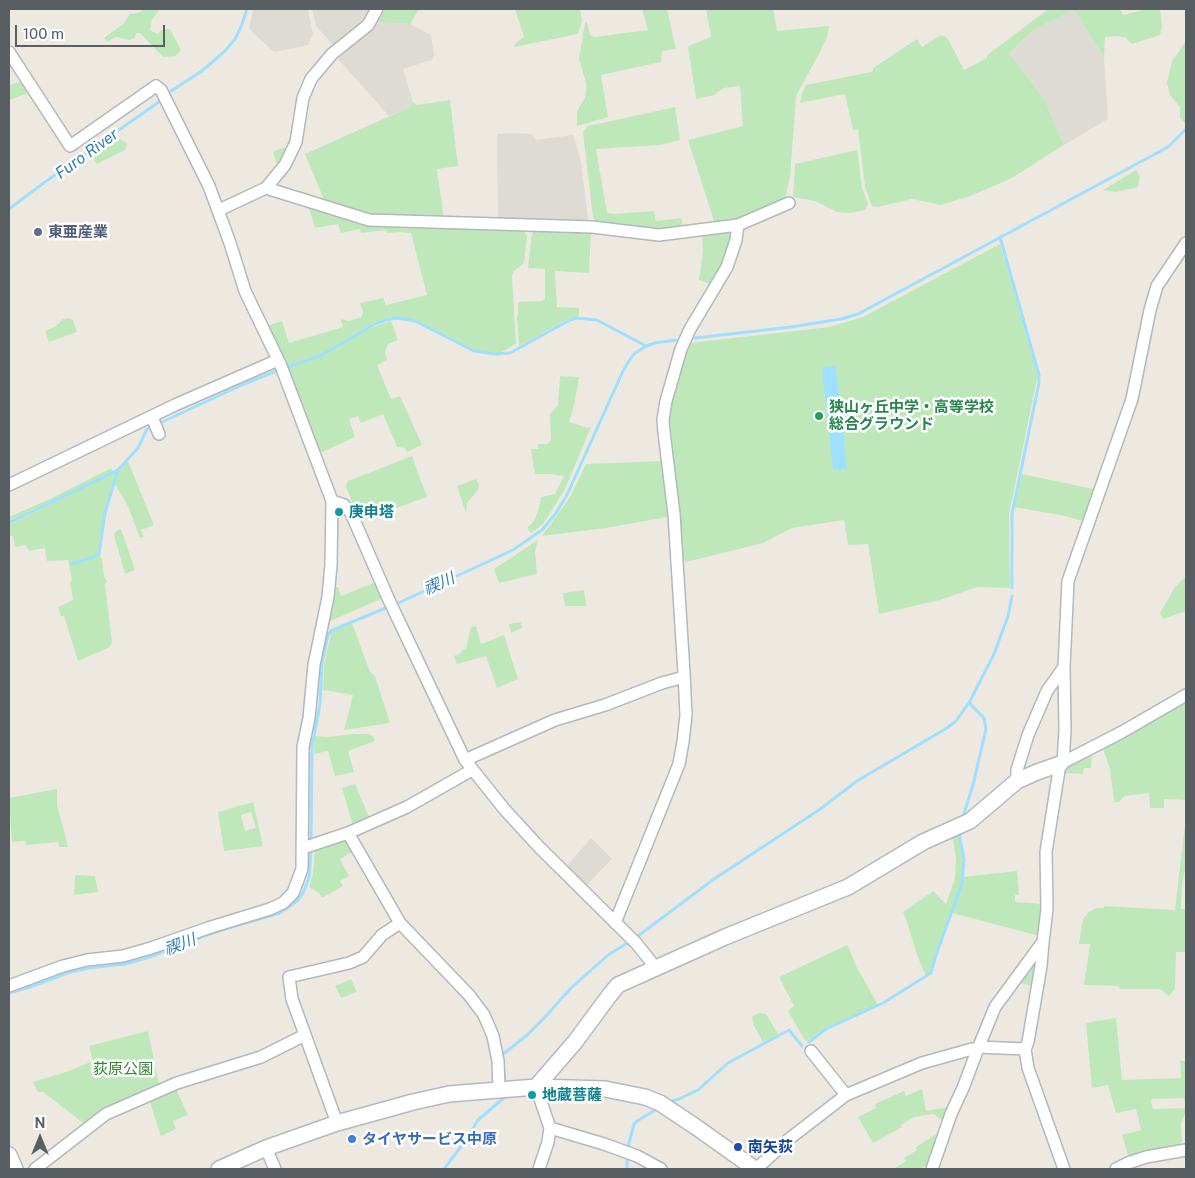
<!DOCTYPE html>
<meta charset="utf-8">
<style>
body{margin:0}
#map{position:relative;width:1195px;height:1178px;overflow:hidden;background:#eee9e0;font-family:"Public Sans",sans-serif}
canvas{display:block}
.frame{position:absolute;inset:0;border:10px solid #595e63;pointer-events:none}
.north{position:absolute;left:15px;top:1113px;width:50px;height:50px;-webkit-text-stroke:4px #fff;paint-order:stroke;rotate:0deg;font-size:14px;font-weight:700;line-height:20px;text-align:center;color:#595e63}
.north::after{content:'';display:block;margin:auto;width:18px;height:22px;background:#595e63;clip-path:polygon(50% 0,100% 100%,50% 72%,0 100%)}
.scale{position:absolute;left:15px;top:25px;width:150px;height:22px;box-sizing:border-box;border:2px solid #595e63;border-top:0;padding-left:6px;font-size:15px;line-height:18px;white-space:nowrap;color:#595e63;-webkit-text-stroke:4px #fff;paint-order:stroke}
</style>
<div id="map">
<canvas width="1195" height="1178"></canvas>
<div class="frame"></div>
<div class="north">N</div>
<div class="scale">100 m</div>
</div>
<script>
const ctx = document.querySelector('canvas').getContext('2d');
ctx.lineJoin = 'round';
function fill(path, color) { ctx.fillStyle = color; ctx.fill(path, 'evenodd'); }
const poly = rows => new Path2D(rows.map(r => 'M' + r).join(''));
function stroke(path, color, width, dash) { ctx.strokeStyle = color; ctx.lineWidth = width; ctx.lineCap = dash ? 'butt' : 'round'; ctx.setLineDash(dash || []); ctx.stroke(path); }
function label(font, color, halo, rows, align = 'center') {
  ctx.font = font + ' "Public Sans","Noto Sans JP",sans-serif'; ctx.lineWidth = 5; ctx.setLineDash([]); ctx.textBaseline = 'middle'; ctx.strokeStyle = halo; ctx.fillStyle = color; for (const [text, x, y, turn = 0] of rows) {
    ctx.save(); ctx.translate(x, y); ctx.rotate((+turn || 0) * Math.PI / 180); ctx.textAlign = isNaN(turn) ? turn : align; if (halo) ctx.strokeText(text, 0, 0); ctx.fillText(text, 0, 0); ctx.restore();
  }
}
const industrial = poly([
 [253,9,308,9,313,34,308,45,274,52,249,29],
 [312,9,372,9,360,25,349,34,333,45,316,26],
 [1074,10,1104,57,1108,119,1064,145,1045,100,1009,53,1035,29],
 [378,22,410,24,431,35,434,54,432,60,403,69,413,102,408,108,389,116,338,59],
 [512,133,532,134,535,140,573,135,581,161,588,219,585,222,498,220,497,134],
 [591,838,612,859,587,885,567,866]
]);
const green = poly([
 [145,9,160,9,152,20,150,30,157,34,163,29,170,29,181,50,176,56,163,57,140,33,136,33,135,38,129,40,116,37,107,42,104,38,124,23,130,14,138,13],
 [385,9,419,9,410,24,378,22],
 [515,9,580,9,582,21,578,34,514,47,516,43,524,37],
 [642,9,667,9,676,49,662,51,661,62,601,75,608,117,577,126,577,111,585,98,586,91,586,83,579,59,585,22,587,22,590,35,595,37,648,30],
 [706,9,773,9,777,31,829,26,827,37,819,54,796,96,790,177,785,199,744,220,715,224,688,140,743,126,740,86,724,88,714,95,696,99,688,46,711,37],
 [1048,9,1120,9,1123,15,1147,9,1160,9,1162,27,1160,35,1132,44,1126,38,1118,36,1105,37,1104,57,1074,10,1035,29,1009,53,1045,100,1064,145,1010,179,970,196,941,205,912,199,878,207,872,206,865,187,858,129,853,130,845,94,800,103,802,93,806,85,871,72,873,71,873,68,917,39,922,47,941,35,946,37,949,41,964,70,987,58,987,55,990,53],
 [1186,41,1186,124,1180,118,1180,107,1170,95,1167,83,1172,61],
 [19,82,23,83,29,93,9,100,9,85],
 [450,100,458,166,437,169,444,220,379,217,325,202,305,154,408,108,413,102,417,105],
 [675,107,680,140,660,145,596,149,607,213,614,214,654,211,656,221,681,218,683,228,659,231,598,223,593,218,583,132,588,126],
 [120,139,127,143,125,150,97,164,92,157],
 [288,146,285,156,279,165,277,164,273,152],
 [857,150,862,187,868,204,865,210,850,213,837,212,815,201,793,197,795,164],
 [1136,170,1140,177,1138,187,1116,192,1103,190],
 [308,205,343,214,523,229,527,235,524,263,514,271,512,276,516,344,500,353,482,352,471,349,415,320,397,317,386,319,374,323,319,355,287,366,267,326,282,321,289,343,343,327,341,319,349,321,359,318,362,316,363,312,360,303,383,298,386,305,427,295,411,233,399,232,387,233,386,230,361,233,360,229,341,233,338,224,315,228],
 [535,230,591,232,589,273,555,271,557,307,579,308,579,314,578,317,568,319,519,346,517,317,518,314,518,302,541,301,545,299,545,269,528,268,532,233],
 [731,231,734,236,728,256,713,285,699,280,703,251,702,233],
 [1000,244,1037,367,1038,375,1009,514,1010,588,977,587,940,600,879,614,868,544,848,545,844,520,792,528,763,543,686,562,681,558,670,418,670,406,690,343,829,327,863,317],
 [69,318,73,320,77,332,49,342,45,331,56,326,63,319],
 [391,321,398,340,388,344,385,352,387,360,377,365,391,399,400,396,422,445,407,452,405,448,397,447,383,414,361,423,358,416,349,419,355,437,318,454,288,368,321,357,363,332,376,326],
 [560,376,579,377,574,406,569,422,588,428,591,427,565,489,554,507,543,524,531,533,527,528,534,521,539,508,541,497,555,494,564,476,550,474,535,474,531,449,538,449,538,444,548,444,551,439,550,414,558,405],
 [412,456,427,497,359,521,346,486,348,481],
 [128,461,154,525,141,530,144,537,140,538,128,506,114,483,105,513,100,547,97,553,102,559,104,576,107,582,105,584,112,642,110,647,78,661,64,616,61,616,58,607,71,601,73,599,70,582,72,581,68,560,47,561,45,548,29,551,26,545,15,547,13,536,9,536,9,525,119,470],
 [664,461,670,514,667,517,606,528,542,536,570,497,586,464],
 [111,468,113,472,9,522,9,517,50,499],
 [1022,474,1098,490,1087,522,1065,516,1014,507],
 [476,479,479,485,478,490,467,503,466,513,457,486],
 [121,529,135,570,125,574,114,535,116,531],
 [538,540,535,552,537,574,499,583,494,569],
 [1186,576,1186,611,1163,619,1160,613,1175,587],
 [376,582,383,598,328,622,335,587,338,587,341,596],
 [584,590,586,606,565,606,563,593],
 [521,622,522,628,511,633,509,624],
 [352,623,370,672,375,676,390,723,344,730,353,695,323,690,324,665,331,633,336,629],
 [476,626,481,644,504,635,518,679,497,688,486,656,457,664,454,656,461,653,461,651,466,648,471,627],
 [1186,700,1186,800,1164,799,1164,808,1150,808,1149,793,1124,796,1119,802,1114,802,1110,769,1102,746],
 [353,734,368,734,373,736,375,741,348,751,354,772,335,776,328,751,314,754,315,736,328,737],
 [1092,752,1091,768,1084,768,1083,774,1063,773,1064,768],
 [355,784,370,819,353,826,342,788],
 [57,789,57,805,68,847,59,847,58,842,27,845,24,841,12,842,9,798],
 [253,802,263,846,224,851,218,812],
 [251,812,256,828,245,831,241,815],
 [1186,816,1186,865,1182,884,1181,909,1186,909,1186,952,1176,952,1175,989,1169,996,1160,989,1120,989,1119,986,1084,985,1090,944,1079,944,1083,919,1089,912,1096,908,1104,908,1104,906,1175,910],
 [960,833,963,858,962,883,936,953,931,973,926,976,917,955,907,922,903,912,933,891,946,904,955,878,956,858,952,835],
 [344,839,348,840,354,851,340,859,349,876,340,881,343,886,322,898,320,894,309,887,313,874,315,847],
 [1017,871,1019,895,1015,895,1015,902,1044,904,1040,936,952,913,963,884,963,877],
 [77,875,95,876,98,892,74,895,75,876],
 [847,945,849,948,856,966,878,1005,825,1028,807,1041,804,1039,788,1011,794,1006,779,977],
 [1037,958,1035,987,1018,982],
 [351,979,357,992,341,998,335,986],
 [759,1013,766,1014,778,1034,763,1042,753,1024,752,1017],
 [1116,1018,1122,1080,1181,1078,1180,1060,1186,1062,1186,1111,1181,1123,1182,1142,1177,1147,1132,1157,1128,1155,1122,1135,1141,1130,1136,1109,1116,1113,1108,1085,1092,1088,1086,1023],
 [1184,1098,1185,1106,1184,1108,1153,1109,1151,1101,1152,1099],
 [148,1031,159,1085,86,1125,43,1092,38,1092,33,1082,69,1071,93,1061,89,1046],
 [176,1089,188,1115,173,1121,176,1129,161,1136,149,1100],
 [922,1089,926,1111,950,1107,945,1123,934,1114,914,1117,901,1125,902,1127,873,1143,858,1117,876,1108,875,1104,904,1091,906,1096],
 [943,1130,930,1164,919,1169,893,1169,906,1161,904,1158,917,1150,916,1147]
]);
const water = poly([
 [836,366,847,469,833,470,822,368]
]);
const stream = poly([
 [171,91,202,71,225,51,235,39,241,27,247,9],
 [9,209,45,182,163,99],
 [1000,237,1039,375,1039,383,1012,514,1012,588],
 [695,338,791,327,841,319,858,314,1168,147,1186,129],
 [285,368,320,356,375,324,386,320,397,318,415,321,474,351,495,354,510,353,568,321,576,318,597,320,646,346],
 [9,523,118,470,138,448,147,429,244,384,279,370],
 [71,564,92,558,99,554,105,513,118,470],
 [394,605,513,550,542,530,556,513,567,495,623,371,629,361,634,354,646,346,655,343,676,340],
 [963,817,973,785,986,729,984,718,971,705,970,702],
 [311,841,312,747,320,704,322,663,328,635,331,631,335,629,388,607],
 [638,936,714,879,819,810,857,781,947,728,956,721,970,701,994,654,1008,616,1012,596],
 [9,993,33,986,70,972,89,968,125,964,147,958,218,931,280,913,297,901,303,893,309,878,311,851],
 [809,1042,826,1029,883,1003,931,973,936,955,962,884,964,859,959,833],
 [503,1057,502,1055,526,1036,546,1016,570,989,608,955,629,942],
 [503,1063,505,1084],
 [672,1101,679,1099,698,1090,728,1063,789,1030,802,1046],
 [628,1147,634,1124,637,1121,657,1109],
 [444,1169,466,1140,478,1120,505,1097,505,1093],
 [627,1169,627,1157]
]);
const street = poly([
 [9,52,70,146,156,86,161,90,209,186,230,243,245,291,281,366,332,501,344,505,351,513,388,598,465,760,505,810,540,848,636,943,656,968],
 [266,188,369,220,592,227,659,235,738,225,789,203],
 [219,210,266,188,285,165,296,142,303,98,311,79,332,54,368,25,377,9],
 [152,417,159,434],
 [9,485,175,405,278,360],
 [465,760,555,720,605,705,662,683,684,677],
 [1063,763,1065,730,1064,667,1068,581,1132,399,1150,310,1157,286,1186,243],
 [1017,781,1017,770,1028,735,1047,691,1064,667],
 [348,833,400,923,469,995,484,1015,493,1036,498,1061,499,1089],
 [303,848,348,833,407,807,472,770],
 [615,923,679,764,683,742,686,715,684,673,674,514,664,432,663,420,666,401,681,349,690,329,727,267,736,240,738,225],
 [9,986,63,966,87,960,123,956,151,948,208,928,270,909,283,903,293,893,302,869,303,747,309,718,314,665,328,597,331,565,332,501],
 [978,1047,1025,1049,1028,1042,1041,966,1043,942,1047,909,1046,852,1060,764,1122,732,1186,695],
 [1025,1049,1028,1068,1064,1169],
 [811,1051,846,1095],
 [536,1087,550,1128,548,1142,539,1169],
 [337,1123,292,999,289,977,349,963,363,957,382,935,400,923],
 [550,1128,604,1144,637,1156,661,1169],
 [266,1148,275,1169],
 [35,1169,106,1114,177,1083,261,1057,305,1035],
 [756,1169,789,1139,846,1095,922,1063,972,1049,977,1051],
 [932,1169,951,1114,963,1088,977,1051,995,1007,1042,943],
 [1116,1169,1128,1163,1146,1157,1186,1150]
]);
const secondary = poly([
 [536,1087,575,1042,609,996,618,985,725,937,848,887,923,842,970,821,1017,781,1037,772,1060,764],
 [9,1155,15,1169],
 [219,1169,266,1148,337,1123,413,1102,449,1094,536,1087,605,1089,645,1097,660,1103,696,1127,755,1169]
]);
const markers = [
 [38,232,5,"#5c6f8a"],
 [819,416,5,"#2e9e5b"],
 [339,512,5,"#0f9aa8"],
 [532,1095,5,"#0f9aa8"],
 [352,1139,5,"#3f7fe0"],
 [738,1147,5,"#1a4fb4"]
];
const serviceNames = [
 ["東亜産業",48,232]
];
const leisureNames = [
 ["狭山ヶ丘中学・高等学校",829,407],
 ["総合グラウンド",829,424]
];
const cultureNames = [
 ["庚申塔",349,512],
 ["地蔵菩薩",542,1095]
];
const parkNames = [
 ["荻原公園",123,1069]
];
const shopNames = [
 ["タイヤサービス中原",362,1139]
];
const transitNames = [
 ["南矢荻",748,1147]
];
const waterNames = [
 ["Furo River",87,154,-36],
 ["禊川",439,584,-24],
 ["禊川",180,945,-21]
];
fill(industrial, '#dedbd5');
fill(green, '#bfe8ba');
fill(water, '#9fdfff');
stroke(stream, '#9fdfff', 3);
stroke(street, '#b3b8bc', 14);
stroke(secondary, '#b4b9bf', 18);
stroke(street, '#fff', 11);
stroke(secondary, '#fff', 15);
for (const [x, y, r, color] of markers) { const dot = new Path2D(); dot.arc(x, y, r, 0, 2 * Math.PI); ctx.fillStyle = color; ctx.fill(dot); stroke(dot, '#fff', 2); }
label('bold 15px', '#4e5e75', '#fff', serviceNames, 'left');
label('bold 15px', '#27864d', '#fff', leisureNames, 'left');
label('bold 15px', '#0d838f', '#fff', cultureNames, 'left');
label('15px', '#32862d', '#fff', parkNames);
label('bold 15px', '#366cbe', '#fff', shopNames, 'left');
label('bold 15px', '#164399', '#fff', transitNames, 'left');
label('italic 16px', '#317cb0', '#fff', waterNames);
</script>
